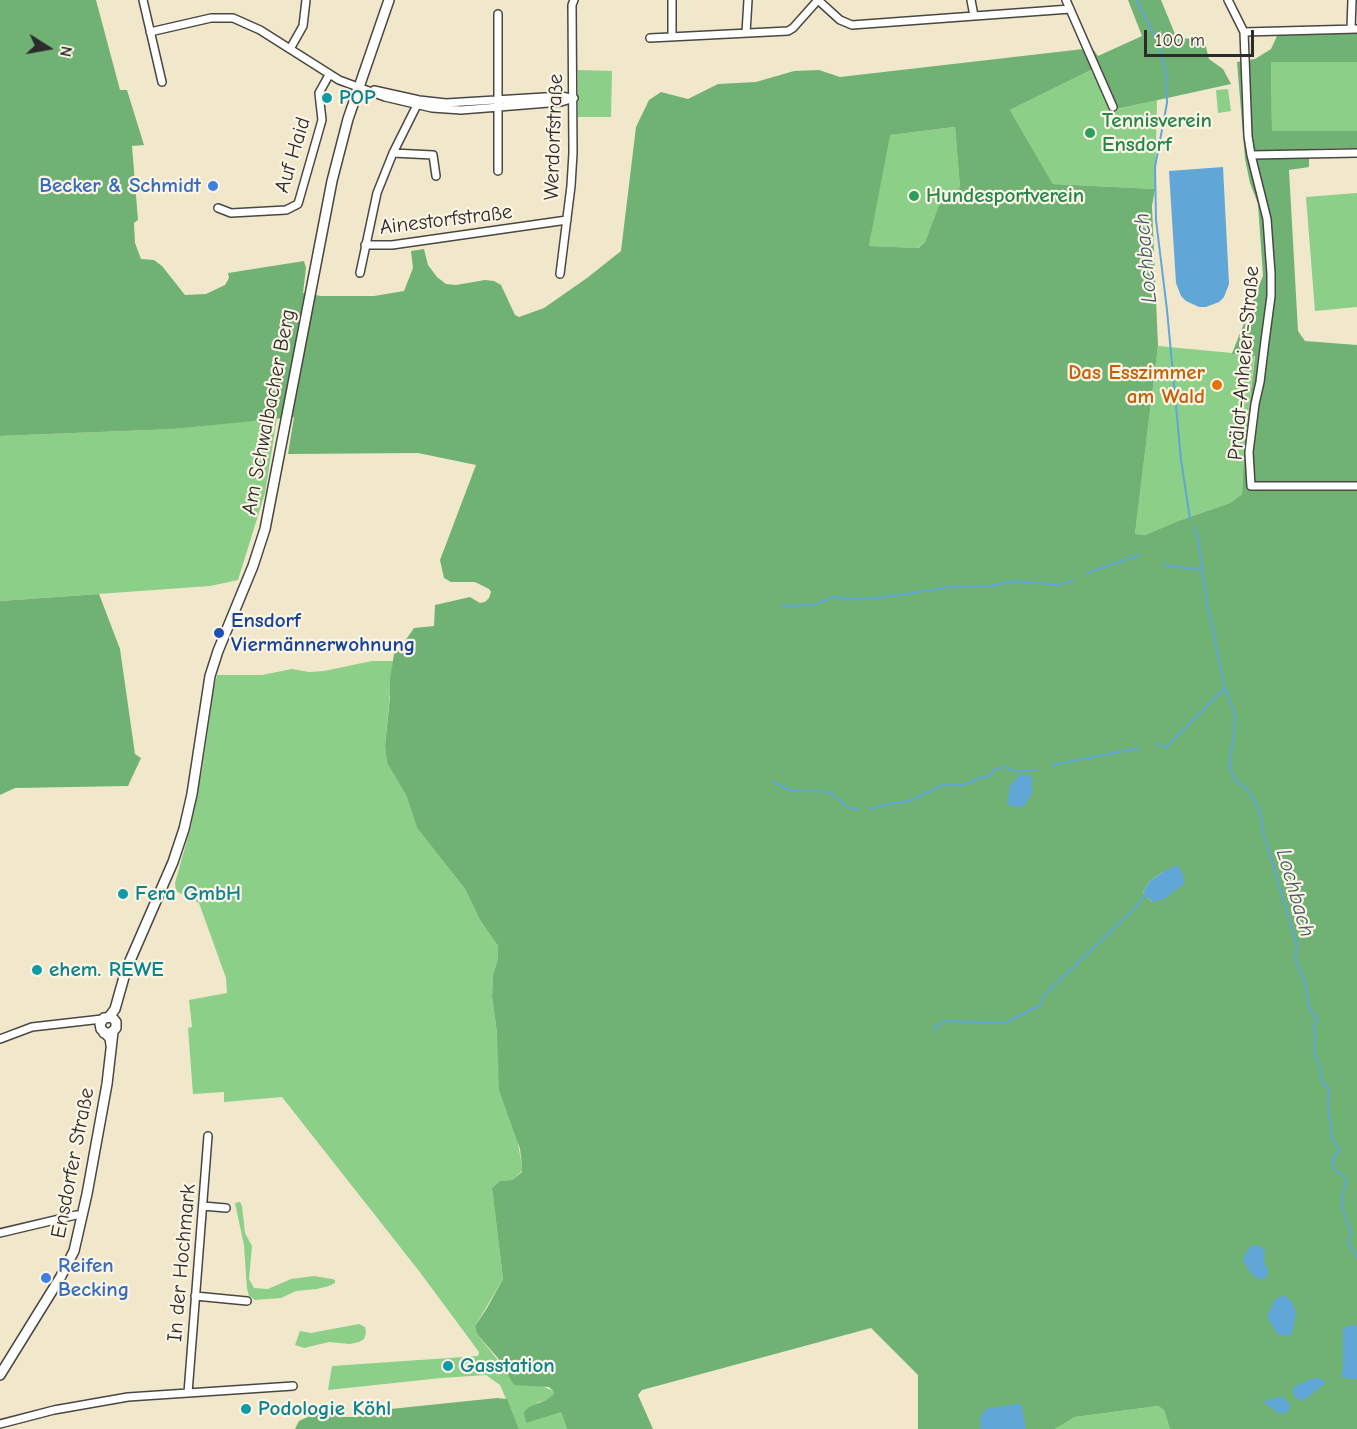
<!DOCTYPE html>
<meta charset="utf-8">
<style>
body{margin:0}
#map{position:relative;width:1357px;height:1429px;overflow:hidden;background:#f1e8cc;font-family:"Comic Neue",sans-serif}
canvas{display:block}
.north{position:absolute;left:18px;top:18px;width:60px;height:60px;-webkit-text-stroke:4px #fcf5e5;paint-order:stroke;rotate:101deg;font-size:16px;font-weight:700;line-height:24px;text-align:center;color:#2b2b2b}
.north::after{content:'';display:block;margin:auto;width:21px;height:27px;background:#2b2b2b;clip-path:polygon(50% 0,100% 100%,50% 72%,0 100%)}
.scale{position:absolute;left:1144px;top:30px;width:110px;height:27px;box-sizing:border-box;border:3px solid #2b2b2b;border-top:0;padding-left:8px;font-size:18px;line-height:21px;white-space:nowrap;color:#2b2b2b;-webkit-text-stroke:4px #fcf5e5;paint-order:stroke}
</style>
<div id="map">
<canvas width="1357" height="1429"></canvas>
<div class="north">N</div>
<div class="scale">100 m</div>
</div>
<script>
const ctx = document.querySelector('canvas').getContext('2d');
ctx.lineJoin = 'round';
function fill(path, color) { ctx.fillStyle = color; ctx.fill(path, 'evenodd'); }
const poly = rows => new Path2D(rows.map(r => 'M' + r).join(''));
function stroke(path, color, width, dash) { ctx.strokeStyle = color; ctx.lineWidth = width; ctx.lineCap = dash ? 'butt' : 'round'; ctx.setLineDash(dash || []); ctx.stroke(path); }
function label(font, color, halo, rows, align = 'center') {
  ctx.font = font + ' "Comic Neue",sans-serif'; ctx.lineWidth = 4.5; ctx.setLineDash([]); ctx.textBaseline = 'middle'; ctx.strokeStyle = halo; ctx.fillStyle = color; for (const [text, x, y, turn = 0] of rows) {
    ctx.save(); ctx.translate(x, y); ctx.rotate((+turn || 0) * Math.PI / 180); ctx.textAlign = isNaN(turn) ? turn : align; if (halo) ctx.strokeText(text, 0, 0); ctx.fillText(text, 0, 0); ctx.restore();
  }
}
const green = poly([
 [1271,62,1357,62,1357,131,1272,131],
 [578,70,612,71,611,117,578,117],
 [1091,70,1114,110,1157,100,1155,189,1053,184,1010,110],
 [1228,89,1231,111,1218,113,1216,90],
 [955,127,960,187,939,205,925,242,917,248,869,246,889,135],
 [1357,193,1357,307,1315,311,1306,197],
 [1263,276,1244,452,1242,494,1230,503,1178,521,1145,535,1135,534,1158,346,1232,353],
 [277,418,265,493,238,580,210,586,0,601,0,436,174,429],
 [372,661,393,661,385,746,387,763,406,795,417,828,465,889,480,920,498,946,498,958,493,975,492,997,497,1033,522,1165,522,1171,512,1180,500,1181,492,1188,503,1279,475,1326,477,1334,505,1369,553,1391,554,1394,546,1400,536,1403,561,1412,567,1429,519,1429,500,1385,486,1375,441,1378,328,1390,332,1366,478,1356,479,1352,419,1271,282,1097,224,1102,224,1092,193,1094,188,1028,192,1027,189,1000,227,993,226,978,199,903,176,891,175,883,191,826,202,770,214,688,217,675,262,675,292,669,309,672,324,671],
 [240,1202,242,1206,245,1233,252,1246,249,1279,254,1288,268,1289,291,1279,314,1276,332,1279,335,1280,335,1283,329,1286,317,1289,296,1291,281,1298,255,1300,249,1296,247,1289,244,1245,235,1203],
 [359,1324,365,1327,366,1333,364,1339,359,1342,350,1344,329,1342,304,1348,295,1345,300,1331,311,1333],
 [1158,1406,1164,1410,1170,1429,1055,1429,1075,1417]
]);
const forest = poly([
 [0,0,96,0,120,90,127,90,144,145,132,146,138,220,134,223,135,243,141,259,154,260,162,266,185,295,206,294,225,285,229,278,228,273,304,261,306,268,303,293,321,296,374,296,404,291,413,268,411,251,424,249,428,265,437,277,446,284,456,285,485,280,494,281,501,285,515,315,519,317,544,308,587,278,621,251,636,127,649,100,661,92,688,99,718,84,756,82,794,71,819,70,840,77,1092,48,1098,56,1142,36,1128,0,1161,0,1177,39,1196,38,1205,43,1209,59,1223,69,1231,84,1117,109,1097,67,1010,110,1053,184,1155,189,1152,206,1158,346,1135,534,1145,535,1178,521,1230,503,1242,494,1244,452,1255,356,1232,354,1263,276,1258,204,1250,183,1245,159,1237,62,1255,59,1271,49,1277,36,1357,33,1357,62,1271,62,1272,131,1357,131,1357,148,1309,149,1309,167,1289,170,1298,331,1305,341,1357,345,1357,1429,1170,1429,1164,1410,1158,1406,1075,1417,1055,1429,918,1429,918,1375,871,1328,642,1390,638,1395,653,1429,567,1429,561,1412,526,1423,524,1412,529,1407,546,1400,554,1394,553,1391,549,1387,514,1385,497,1357,477,1334,475,1326,487,1308,503,1279,492,1188,500,1181,512,1180,522,1172,522,1165,520,1149,499,1090,497,1033,492,997,493,975,498,958,498,946,480,920,465,889,417,828,406,795,387,763,385,746,390,697,390,679,394,654,400,648,414,628,434,626,435,605,470,597,480,603,485,602,489,598,491,592,489,589,475,582,451,582,444,578,440,560,476,465,418,453,288,454,294,417,174,429,0,436],
 [955,127,960,187,939,205,925,242,918,248,869,246,890,135],
 [1163,872,1152,902,1143,892,1150,881],
 [99,594,120,649,135,754,141,758,128,786,15,788,0,795,0,601],
 [497,1398,507,1399,519,1429,295,1429,299,1421,314,1414,327,1413,344,1417,358,1417,371,1411]
]);
const water = poly([
 [1223,167,1229,284,1224,297,1219,302,1206,307,1199,307,1186,301,1181,296,1176,283,1169,171],
 [1021,774,1032,777,1032,793,1024,806,1014,807,1007,803,1010,785],
 [1177,865,1183,874,1184,884,1163,900,1152,902,1143,892,1150,881,1163,872],
 [1258,1245,1265,1250,1264,1263,1268,1270,1268,1276,1260,1280,1251,1273,1243,1261,1245,1253,1252,1246],
 [1282,1296,1287,1297,1292,1302,1296,1313,1292,1334,1285,1336,1277,1334,1267,1316,1275,1299],
 [1350,1325,1357,1326,1357,1379,1351,1379,1341,1377,1343,1369,1343,1329],
 [1314,1378,1322,1379,1326,1383,1303,1401,1296,1398,1292,1391,1297,1385],
 [1276,1397,1283,1397,1291,1406,1288,1412,1279,1414,1265,1403,1265,1400,1272,1400],
 [1015,1404,1021,1404,1026,1429,981,1429,980,1418,986,1409]
]);
const stream = poly([
 [1136,0,1158,42,1166,74,1167,103,1155,167,1156,220,1167,310,1181,460,1190,519],
 [1194,527,1198,540,1207,603,1225,688,1235,715,1234,735,1229,765,1236,781,1247,789,1259,809,1264,836,1297,944,1295,959,1304,979,1309,1008,1318,1019,1313,1027,1316,1036,1314,1049,1320,1068,1321,1080,1329,1089,1328,1105,1332,1138,1340,1151,1333,1157,1333,1166,1336,1171,1343,1175,1346,1181,1342,1199,1343,1209,1351,1232,1348,1243,1357,1257],
 [1165,565,1201,570],
 [1087,573,1139,555],
 [782,606,813,605,834,597,858,599,885,597,950,587,992,586,1012,581,1059,585,1074,580],
 [1156,743,1165,748,1225,688],
 [1053,765,1139,748],
 [773,782,790,790,830,792,847,807,859,810],
 [870,809,893,803,909,801,943,785,964,785,979,778,988,777,995,769,1006,767,1012,771,1035,771],
 [933,1030,944,1021,1005,1023,1041,1005,1044,995,1135,908,1146,895]
]);
const minor = poly([
 [143,0,162,82],
 [818,0,840,20,852,25,1070,9],
 [971,0,974,16],
 [1066,0,1113,107],
 [1228,0,1244,32,1248,136,1251,155,1267,219,1271,274,1271,296,1265,341,1260,382,1255,404,1249,452,1251,486,1357,486],
 [498,14,498,171],
 [1351,29,1352,0],
 [150,32,211,18,233,18,260,30,339,80,385,97,432,108,461,110,499,107,561,102,574,98],
 [1244,32,1357,29],
 [746,33,748,0],
 [672,35,672,0],
 [650,38,788,31,793,28,818,0],
 [290,49,303,26,306,0],
 [374,90,419,100,446,103,561,96,571,98],
 [393,153,433,155,436,176],
 [1251,155,1357,153],
 [218,208,231,213,286,210,298,204,322,120,319,93,329,75],
 [365,245,392,245,567,220],
 [360,273,377,193,393,153,418,103],
 [560,274,571,186,573,153,572,5,574,0],
 [0,1039,32,1027,102,1019],
 [203,1206,226,1208],
 [0,1233,76,1215,82,1215],
 [195,1296,247,1301],
 [188,1393,208,1136],
 [0,1424,54,1410,128,1397,293,1386]
]);
const secondary = poly([
 [109,1017,115,1009,126,970,173,862,184,829,192,794,210,676,218,651,253,566,265,529,332,181,348,119,389,0],
 [104,1033,111,1033,116,1028,116,1022,112,1017,104,1018,100,1024,101,1029,110,1038,111,1045],
 [0,1375,60,1278,74,1251,87,1194,107,1084,113,1032]
]);
const markers = [
 [327,98,6,"#0f9aa8"],
 [1090,133,6,"#2e9e5b"],
 [213,186,6,"#3f7fe0"],
 [914,196,6,"#2e9e5b"],
 [1217,385,6,"#e8710a"],
 [219,633,6,"#1a4fb4"],
 [123,894,6,"#0f9aa8"],
 [37,970,6,"#0f9aa8"],
 [46,1278,6,"#3f7fe0"],
 [448,1366,6,"#0f9aa8"],
 [246,1409,6,"#0f9aa8"]
];
const cultureNames = [
 ["POP",339,98],
 ["Fera GmbH",135,894],
 ["ehem. REWE",49,970],
 ["Gasstation",460,1366],
 ["Podologie Köhl",258,1409]
];
const leisureNames = [
 ["Tennisverein",1102,121],
 ["Ensdorf",1102,145],
 ["Hundesportverein",926,196]
];
const streetNames = [
 ["Werdorfstraße",554,137,-88],
 ["Auf Haid",293,155,-73],
 ["Ainestorfstraße",446,220,-7],
 ["Prälat-Anheier-Straße",1244,363,-85],
 ["Am Schwalbacher Berg",269,412,-79],
 ["Ensdorfer Straße",73,1163,-79],
 ["In der Hochmark",182,1263,-85]
];
const shopNames = [
 ["Becker & Schmidt",201,186],
 ["Reifen",58,1266,"left"],
 ["Becking",58,1290,"left"]
];
const foodNames = [
 ["Das Esszimmer",1205,373],
 ["am Wald",1205,397]
];
const transitNames = [
 ["Ensdorf",231,621],
 ["Viermännerwohnung",231,645]
];
const waterNames = [
 ["Lochbach",1146,258,-95],
 ["Lochbach",1295,893,74]
];
fill(green, '#8bcf88');
fill(forest, '#70b274');
fill(water, '#60a6d6');
stroke(stream, '#60a6d6', 2);
stroke(minor, '#494743', 10);
stroke(secondary, '#494743', 12);
stroke(minor, '#fff', 7);
stroke(secondary, '#fff', 9);
for (const [x, y, r, color] of markers) { const dot = new Path2D(); dot.arc(x, y, r, 0, 2 * Math.PI); ctx.fillStyle = color; ctx.fill(dot); stroke(dot, '#fcf5e5', 2); }
label('bold 21px', '#0d838f', '#fcf5e5', cultureNames, 'left');
label('bold 21px', '#27864d', '#fcf5e5', leisureNames, 'left');
label('21px', '#2b2b2b', '#fcf5e5', streetNames);
label('bold 21px', '#366cbe', '#fcf5e5', shopNames, 'right');
label('bold 21px', '#c56008', '#fcf5e5', foodNames, 'right');
label('bold 21px', '#164399', '#fcf5e5', transitNames, 'left');
label('italic 22px', '#3e5667', '#fcf5e5', waterNames);
</script>
